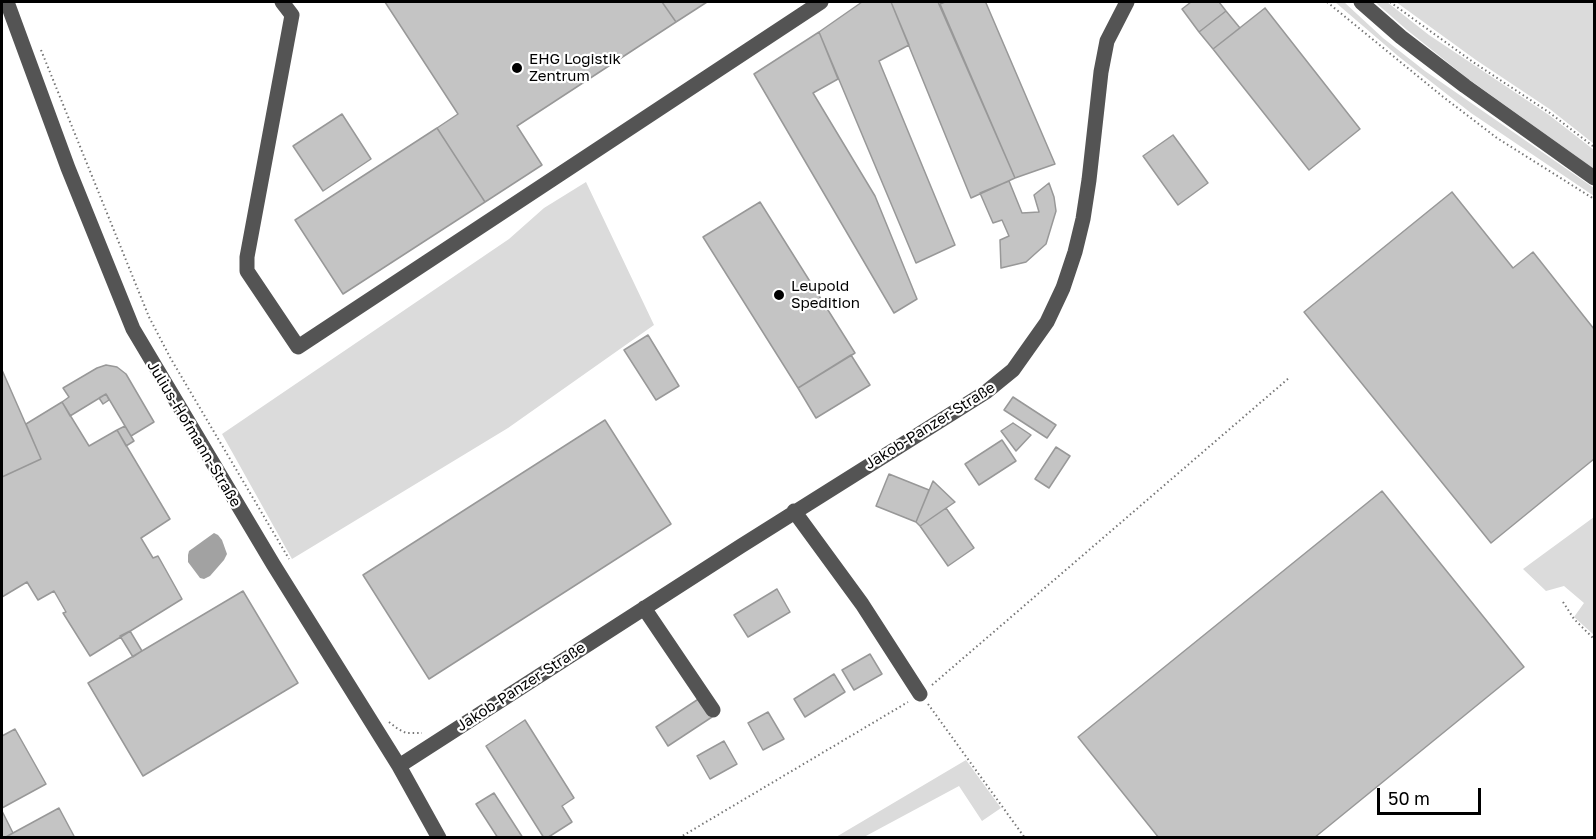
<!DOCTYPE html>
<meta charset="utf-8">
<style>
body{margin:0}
#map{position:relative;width:1596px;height:839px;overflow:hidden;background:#fff;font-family:"Golos Text",sans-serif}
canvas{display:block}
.frame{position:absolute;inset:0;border:3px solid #000;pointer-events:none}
.scale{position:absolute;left:1377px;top:788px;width:104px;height:27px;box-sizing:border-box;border:3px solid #000;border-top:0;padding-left:8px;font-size:18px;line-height:21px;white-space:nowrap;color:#000;-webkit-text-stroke:4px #fff;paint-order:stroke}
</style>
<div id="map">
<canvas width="1596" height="839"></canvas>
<div class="frame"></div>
<div class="scale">50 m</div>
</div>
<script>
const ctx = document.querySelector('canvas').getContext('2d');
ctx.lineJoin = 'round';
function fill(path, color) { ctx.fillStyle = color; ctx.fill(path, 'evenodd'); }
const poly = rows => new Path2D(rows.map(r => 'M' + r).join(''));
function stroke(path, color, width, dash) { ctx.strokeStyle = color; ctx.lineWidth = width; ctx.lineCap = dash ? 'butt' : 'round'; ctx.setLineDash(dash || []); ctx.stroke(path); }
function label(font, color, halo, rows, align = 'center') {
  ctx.font = font + ' "Golos Text",sans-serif'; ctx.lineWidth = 4.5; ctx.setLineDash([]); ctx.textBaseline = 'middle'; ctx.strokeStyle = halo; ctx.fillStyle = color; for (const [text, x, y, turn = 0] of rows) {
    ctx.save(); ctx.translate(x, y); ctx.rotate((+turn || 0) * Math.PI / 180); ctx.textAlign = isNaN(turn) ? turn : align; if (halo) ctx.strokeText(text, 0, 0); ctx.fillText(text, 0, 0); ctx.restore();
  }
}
const green = poly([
 [1335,2,1344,2,1383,38,1425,71,1594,188,1594,196,1471,113,1398,56],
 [1375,2,1387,2,1429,35,1549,115,1594,150,1594,169,1467,78,1407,30],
 [1396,2,1594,2,1594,144,1551,110,1476,60],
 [586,182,654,325,508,428,292,559,222,434,509,239,544,208],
 [1594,517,1594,635,1574,617,1584,603,1564,586,1546,591,1523,569],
 [966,760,1001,808,982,821,959,786,864,837,836,837]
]);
const water = poly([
 [214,533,218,535,222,540,227,554,224,560,210,576,204,579,200,578,188,562,188,555,189,551]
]);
const building = poly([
 [385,2,662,2,676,22,517,126,542,165,485,202,437,128,458,114,385,2],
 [662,2,707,2,676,22,662,2],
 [862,2,891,2,909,45,879,61,955,245,916,263,819,32,862,2],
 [891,2,938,2,1015,178,971,198,891,2],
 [945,2,985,2,986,3,1055,164,1015,178,940,4,945,2],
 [1191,2,1219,2,1226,11,1199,32,1182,9,1191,2],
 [1265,8,1360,129,1309,170,1213,49,1265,8],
 [1226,11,1240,28,1213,49,1199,32,1226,11],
 [819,32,838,79,813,93,875,196,917,299,894,313,754,74,819,32],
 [342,114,371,159,323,191,293,146,342,114],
 [437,128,485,202,343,294,295,220,437,128],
 [1173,135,1208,183,1178,205,1143,156,1173,135],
 [1009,181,1022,213,1039,212,1034,195,1049,183,1054,197,1056,211,1046,244,1026,262,1001,268,1000,240,1009,236,1002,220,993,223,980,193,1009,181],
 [1452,192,1513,268,1533,252,1594,329,1594,459,1491,543,1304,312,1452,192],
 [760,202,855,353,798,388,703,237,760,202],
 [648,335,679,386,656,400,624,350,648,335],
 [851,355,870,385,816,418,798,388,851,355],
 [106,365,117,367,126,374,154,422,131,436,106,394,70,416,62,402,69,397,63,388,97,368,106,365],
 [2,370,41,459,2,477,2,370],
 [106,394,109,400,103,404,99,398,106,394],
 [1013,397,1056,425,1047,438,1004,410,1013,397],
 [62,402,89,446,117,430,170,519,141,538,153,558,158,556,182,599,90,656,63,613,66,612,54,591,38,600,27,582,2,597,2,477,41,459,26,424,62,402],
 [605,420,671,524,429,679,363,575,605,420],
 [1013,423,1031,435,1016,451,1001,431,1013,423],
 [125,426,134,441,126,446,117,430,125,426],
 [1002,440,1016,461,979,485,965,464,1002,440],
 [1056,447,1070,456,1049,488,1035,479,1056,447],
 [889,474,929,490,916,522,876,506,889,474],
 [933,481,955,502,920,526,916,522,933,481],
 [1382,491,1524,667,1314,838,1159,838,1078,737,1382,491],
 [946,508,974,548,948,566,920,526,946,508],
 [777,589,790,612,748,637,734,615,777,589],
 [243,591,298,683,143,776,88,683,243,591],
 [130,631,142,651,133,657,120,636,130,631],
 [870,654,882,674,854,690,842,670,870,654],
 [834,674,845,692,805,717,794,699,834,674],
 [700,698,712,717,668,746,656,727,700,698],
 [768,712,784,739,763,750,748,723,768,712],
 [525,720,574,798,562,806,572,822,547,838,544,838,486,746,525,720],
 [15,729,46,784,2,808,2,736,15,729],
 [724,741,737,764,710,779,697,756,724,741],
 [494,793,523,838,498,838,476,804,494,793],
 [59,808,75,838,4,838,13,833,59,808],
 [2,811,13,833,4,838,2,838,2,811]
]);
const path = poly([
 [1327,2,1442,96,1497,138,1594,199],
 [1390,2,1473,62,1550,113,1594,147],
 [41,50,149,317,171,359,289,559],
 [1563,602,1574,619,1594,639],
 [932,685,1289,378],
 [928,704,1025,838],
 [389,722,398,729,406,733,422,733],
 [679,838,908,702]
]);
const minor = poly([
 [7,2,68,168,133,329,273,564,399,766,439,838],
 [282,2,292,15,247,257,247,271,298,347,821,2],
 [1361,2,1401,37,1465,86,1594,178],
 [794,511,862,604,920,694],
 [644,608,713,710],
 [399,766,741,546,986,392,1013,370,1047,322,1063,288,1075,252,1083,219,1089,180,1101,72,1107,41,1127,2]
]);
const markers = [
 [517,68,6,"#000"],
 [779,295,6,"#000"]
];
const poiNames = [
 ["EHG Logistik",529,59],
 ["Zentrum",529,76],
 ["Leupold",791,286],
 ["Spedition",791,303]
];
const streetNames = [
 ["Jakob-Panzer-Straße",930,426,-32],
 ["Julius-Hofmann-Straße",194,434,59],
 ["Jakob-Panzer-Straße",521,687,-33]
];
fill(green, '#dbdbdb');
fill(water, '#a2a2a2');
fill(building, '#c4c4c4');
stroke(building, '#989898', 1.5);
stroke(path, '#767676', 2, [1.5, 3]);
stroke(minor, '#545454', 15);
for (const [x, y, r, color] of markers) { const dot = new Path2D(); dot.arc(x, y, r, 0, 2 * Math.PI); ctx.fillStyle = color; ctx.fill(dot); stroke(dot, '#fff', 2); }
label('15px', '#000', '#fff', poiNames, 'left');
label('15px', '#000', '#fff', streetNames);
</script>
